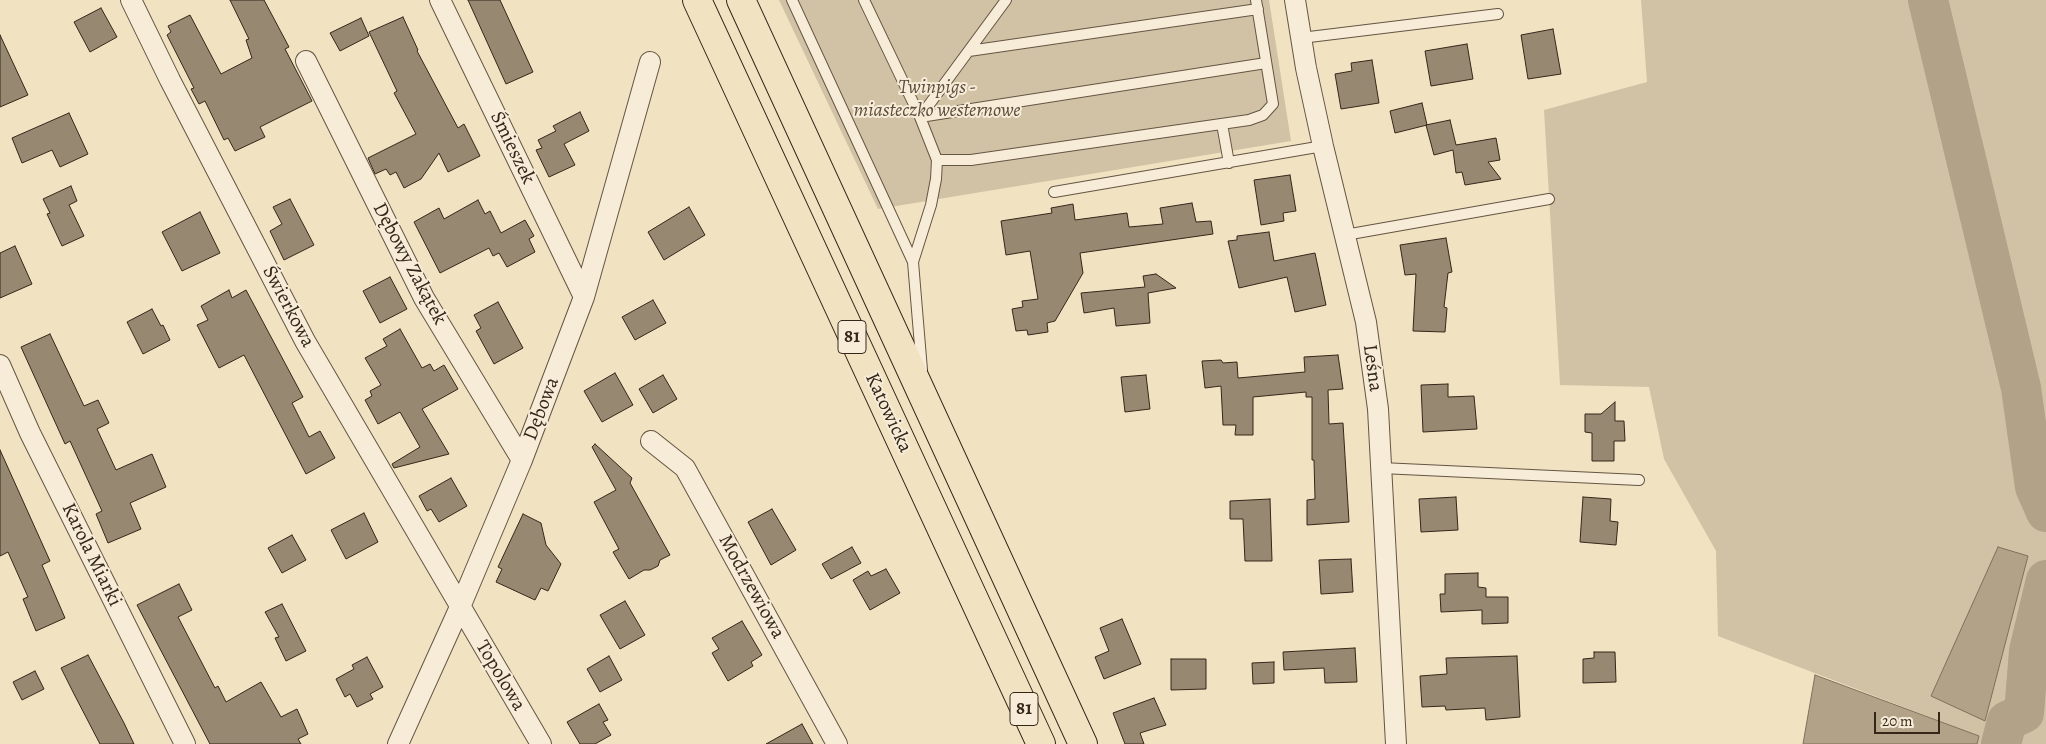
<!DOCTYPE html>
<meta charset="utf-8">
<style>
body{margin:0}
#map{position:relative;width:2046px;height:744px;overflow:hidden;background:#f1e2c1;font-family:Alegreya,serif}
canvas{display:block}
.scale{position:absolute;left:1874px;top:712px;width:66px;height:22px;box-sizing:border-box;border:2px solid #35261a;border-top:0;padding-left:6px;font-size:15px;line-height:18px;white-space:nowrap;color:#35261a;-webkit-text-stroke:4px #f6ecd7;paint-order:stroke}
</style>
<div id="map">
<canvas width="2046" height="744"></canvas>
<div class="scale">20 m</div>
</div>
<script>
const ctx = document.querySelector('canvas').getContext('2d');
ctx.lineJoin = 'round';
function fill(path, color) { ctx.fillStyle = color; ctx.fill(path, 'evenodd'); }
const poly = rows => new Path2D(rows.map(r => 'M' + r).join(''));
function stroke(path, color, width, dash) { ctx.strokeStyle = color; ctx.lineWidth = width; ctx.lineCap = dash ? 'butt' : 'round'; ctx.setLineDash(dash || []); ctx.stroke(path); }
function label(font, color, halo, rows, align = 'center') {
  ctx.font = font + ' Alegreya,serif'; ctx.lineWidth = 4; ctx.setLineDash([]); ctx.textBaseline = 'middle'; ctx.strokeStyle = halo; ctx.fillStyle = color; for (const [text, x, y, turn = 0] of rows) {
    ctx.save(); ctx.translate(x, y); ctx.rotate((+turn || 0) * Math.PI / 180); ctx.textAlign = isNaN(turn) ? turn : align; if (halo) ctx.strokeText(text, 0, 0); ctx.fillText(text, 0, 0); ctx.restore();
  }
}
const green = poly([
 [779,0,1269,0,1291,141,878,209],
 [1641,0,2046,0,2046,744,1977,744,1979,736,1718,636,1716,551,1664,459,1649,387,1560,385,1544,110,1647,82]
]);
const water = poly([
 [1998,547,2028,556,1985,721,1931,696,1998,547],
 [1815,675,1979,736,1977,744,1803,744,1815,675]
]);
const river = poly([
 [1928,0,2021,388,2035,487,2046,512],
 [2001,744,2007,721,2024,713,2029,651,2046,580]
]);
const building = poly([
 [230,0,264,0,289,47,285,49,312,101,260,127,265,137,235,151,228,138,224,140,205,101,199,104,191,89,194,88,167,35,171,32,168,26,190,15,221,74,252,58,246,40,249,39,230,0],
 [468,0,500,0,533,72,506,84,468,0],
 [101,8,117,37,90,52,74,22,101,8],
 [403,17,418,50,417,51,458,128,464,124,480,156,448,172,439,153,421,179,404,188,396,172,390,175,386,169,375,174,368,158,416,134,394,93,397,91,369,32,403,17],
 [361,18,369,36,340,51,330,33,361,18],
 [1553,29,1561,74,1528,79,1521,35,1553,29],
 [0,35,28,95,0,107,0,35],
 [1467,44,1473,79,1431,86,1425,51,1467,44],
 [1372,60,1379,103,1341,109,1335,74,1352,71,1351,63,1372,60],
 [1422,103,1427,125,1395,133,1390,111,1422,103],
 [580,112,589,131,564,144,575,165,549,177,536,150,542,148,538,140,556,131,553,126,580,112],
 [69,113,88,154,60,167,52,150,22,163,12,138,69,113],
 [1450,120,1456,145,1496,138,1500,160,1488,162,1501,179,1465,185,1462,172,1456,173,1453,150,1434,155,1426,125,1450,120],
 [1290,175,1296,211,1283,213,1284,221,1261,225,1254,180,1290,175],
 [71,186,77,201,69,205,84,236,62,246,47,214,50,213,43,199,71,186],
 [290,199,314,245,284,260,270,231,282,224,273,207,290,199],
 [478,200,485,214,490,211,501,233,525,220,534,236,529,239,535,252,507,267,499,253,493,256,489,248,440,273,414,222,439,208,444,219,478,200],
 [1192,203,1196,222,1211,221,1213,234,1080,253,1083,273,1055,321,1047,323,1048,332,1028,335,1027,330,1016,331,1012,309,1023,307,1022,301,1038,299,1030,251,1006,255,1001,221,1052,213,1051,208,1073,204,1075,220,1127,213,1129,227,1163,224,1160,208,1192,203],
 [689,207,705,235,664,260,648,232,689,207],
 [200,212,220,253,182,271,162,232,200,212],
 [1269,232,1274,261,1315,253,1326,305,1295,312,1287,277,1239,288,1228,241,1237,240,1237,236,1269,232],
 [1446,238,1452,272,1448,273,1444,307,1447,308,1445,332,1413,331,1416,274,1405,275,1400,245,1446,238],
 [15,246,32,284,0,298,0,253,15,246],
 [1156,274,1176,288,1148,293,1150,323,1116,326,1114,308,1084,313,1081,293,1145,287,1143,276,1156,274],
 [390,277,407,309,380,323,363,291,390,277],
 [229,290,232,298,246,290,303,397,292,403,309,437,320,431,335,458,306,474,244,355,219,368,197,325,208,320,201,306,229,290],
 [653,300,666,323,635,340,622,317,653,300],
 [498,302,523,348,494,364,476,331,481,328,474,315,498,302],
 [152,309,161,326,163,325,170,340,143,354,127,322,152,309],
 [400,329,422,368,430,364,434,371,444,365,458,389,422,409,449,454,394,468,392,464,420,447,400,412,378,424,365,400,372,396,370,391,381,385,365,358,387,346,383,339,400,329],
 [50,334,84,406,98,400,109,423,97,429,116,470,152,454,166,487,130,503,141,529,108,543,96,514,102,511,70,441,65,444,21,347,50,334],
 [1338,355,1343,389,1328,390,1329,424,1343,423,1349,522,1307,525,1307,500,1315,499,1314,460,1312,460,1312,397,1306,397,1306,392,1253,397,1253,435,1235,435,1236,425,1223,425,1221,386,1205,388,1202,361,1221,360,1223,363,1237,362,1238,378,1305,372,1304,357,1338,355],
 [615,373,633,405,602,422,584,391,615,373],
 [663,375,677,399,653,413,639,389,663,375],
 [1146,375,1150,409,1125,412,1121,377,1146,375],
 [1448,384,1448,397,1474,396,1477,429,1423,432,1421,385,1448,384],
 [1615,402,1615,421,1624,421,1625,441,1614,441,1614,461,1592,461,1592,433,1585,432,1585,414,1601,414,1615,402],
 [595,444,632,478,630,483,670,555,660,560,658,566,650,570,644,570,629,579,613,552,619,549,594,502,616,490,592,447,595,444],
 [0,450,50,561,42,565,65,618,36,631,23,599,28,597,8,552,0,556,0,450],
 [451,478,467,506,439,522,431,509,427,511,419,496,451,478],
 [1456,497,1458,530,1421,532,1419,499,1456,497],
 [1583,497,1611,499,1610,521,1618,522,1616,545,1580,542,1583,497],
 [1270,499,1272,561,1245,561,1243,519,1230,519,1230,501,1270,499],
 [772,509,796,550,771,565,748,522,772,509],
 [364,513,378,542,346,559,331,530,364,513],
 [523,514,541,523,546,545,561,564,548,591,541,588,535,600,496,582,502,569,498,567,523,514],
 [292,535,306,560,282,573,268,548,292,535],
 [852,547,861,563,831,579,822,564,852,547],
 [1351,559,1353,592,1321,594,1319,560,1351,559],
 [886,569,900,593,870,610,853,580,868,571,871,576,886,569],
 [1478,573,1478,587,1486,588,1486,597,1508,597,1508,623,1482,624,1482,610,1441,612,1440,594,1445,594,1445,574,1478,573],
 [179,584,192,610,178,617,215,688,218,686,226,702,261,682,281,717,297,709,308,734,298,739,301,744,210,744,137,605,179,584],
 [625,601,645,635,620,649,600,615,625,601],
 [282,604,306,651,286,661,275,638,279,637,265,612,282,604],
 [1122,619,1141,664,1104,679,1095,657,1109,651,1100,628,1122,619],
 [742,621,762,655,751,662,753,666,728,681,712,653,719,649,712,638,742,621],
 [1355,648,1357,682,1325,683,1324,668,1284,670,1283,652,1355,648],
 [1594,652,1615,652,1616,682,1583,683,1583,659,1594,658,1594,652],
 [88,655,124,723,134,744,100,744,74,694,61,668,88,655],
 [609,656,622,680,600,692,587,669,609,656],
 [1517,656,1520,717,1486,720,1485,708,1446,710,1445,706,1422,707,1420,676,1447,674,1446,658,1517,656],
 [367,657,383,687,370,694,373,699,357,707,350,694,345,697,336,679,354,669,352,665,367,657],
 [1171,659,1206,659,1206,689,1171,690,1171,659],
 [1274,662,1274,683,1253,684,1252,663,1274,662],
 [35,671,44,689,22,700,13,682,35,671],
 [1154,698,1166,725,1140,733,1144,744,1125,744,1113,713,1154,698],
 [599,704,608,720,603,722,611,735,595,744,580,744,567,722,599,704],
 [802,724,813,744,766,744,802,724]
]);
const service = poly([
 [792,0,913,262],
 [864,0,920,117,937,160,936,179,931,205,913,262,922,370],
 [1301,38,1498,14],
 [969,51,1258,9],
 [920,117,1266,63],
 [920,117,1006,0],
 [1222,124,1229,163],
 [937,160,971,160,1249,120,1263,115,1273,104,1256,0],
 [1054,192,1323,146],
 [1345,235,1549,199],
 [1381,468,1639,480]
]);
const minor = poly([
 [131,0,170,80,305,341,541,744],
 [440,0,584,297],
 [1295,0,1306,68,1323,146,1366,322,1378,409,1396,744],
 [306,61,424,298,522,460],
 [0,365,30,433,185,744],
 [651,441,685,468,837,744],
 [398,744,460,607,522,460,584,297,650,62]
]);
const primary = poly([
 [697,0,1041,744],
 [741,0,1083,744]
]);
const shields = [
 [852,337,28],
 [1024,709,28]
];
const shieldNames = [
 ["81",852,337],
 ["81",1024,709]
];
const parkNames = [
 ["Twinpigs -",937,88],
 ["miasteczko westernowe",937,111]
];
const streetNames = [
 ["Śmieszek",512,148,64],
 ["Dębowy Zakątek",409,264,62],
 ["Świerkowa",288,307,62],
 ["Leśna",1372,368,82],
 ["Dębowa",542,409,-69],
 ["Katowicka",888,413,65],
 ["Karola Miarki",91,555,64],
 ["Modrzewiowa",751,587,61],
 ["Topolowa",500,676,59]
];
fill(green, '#d1c2a5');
fill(water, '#b1a288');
stroke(water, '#7f705c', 1);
stroke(river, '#b1a288', 40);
fill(building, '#978871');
stroke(building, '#35261a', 1);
stroke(service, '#645544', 12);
stroke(minor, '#645544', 22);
stroke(primary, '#35261a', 30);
stroke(service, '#f6ecd7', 10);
stroke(minor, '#f6ecd7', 20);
stroke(primary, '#f1e2c1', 28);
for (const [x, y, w] of shields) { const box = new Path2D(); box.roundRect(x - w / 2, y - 16.5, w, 33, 4); ctx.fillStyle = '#f6ecd7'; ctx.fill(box); stroke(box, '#35261a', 1); }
label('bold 19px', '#35261a', null, shieldNames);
label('italic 20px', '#5c4d3d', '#f6ecd7', parkNames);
label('20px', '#35261a', '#f6ecd7', streetNames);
</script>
